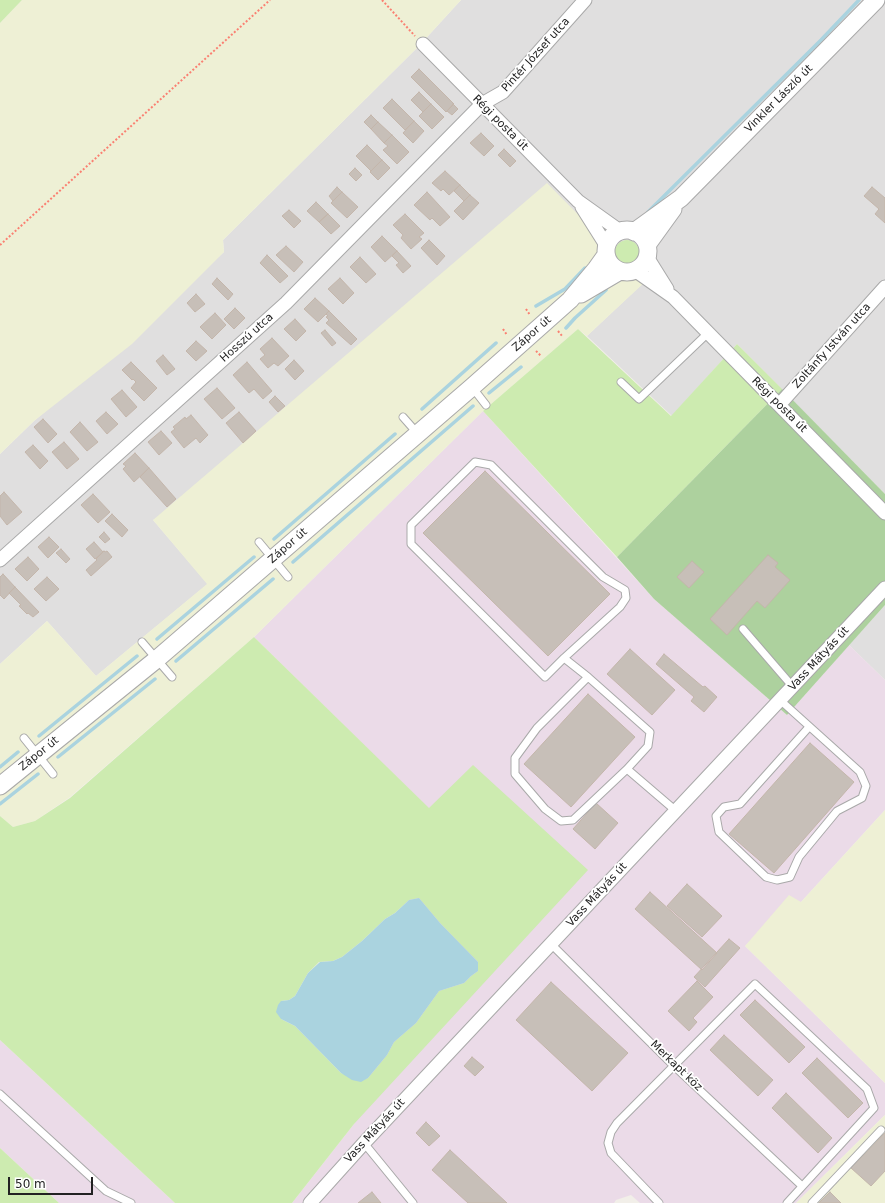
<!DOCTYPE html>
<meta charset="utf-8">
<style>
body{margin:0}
#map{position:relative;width:885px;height:1203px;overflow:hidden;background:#f2efe9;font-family:"DejaVu Sans",sans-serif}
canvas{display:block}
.scale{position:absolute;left:8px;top:1177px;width:85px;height:18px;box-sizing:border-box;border:2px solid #222;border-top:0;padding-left:5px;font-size:12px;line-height:14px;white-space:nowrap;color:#222;-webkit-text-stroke:3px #fff;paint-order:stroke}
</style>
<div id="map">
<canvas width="885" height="1203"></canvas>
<div class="scale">50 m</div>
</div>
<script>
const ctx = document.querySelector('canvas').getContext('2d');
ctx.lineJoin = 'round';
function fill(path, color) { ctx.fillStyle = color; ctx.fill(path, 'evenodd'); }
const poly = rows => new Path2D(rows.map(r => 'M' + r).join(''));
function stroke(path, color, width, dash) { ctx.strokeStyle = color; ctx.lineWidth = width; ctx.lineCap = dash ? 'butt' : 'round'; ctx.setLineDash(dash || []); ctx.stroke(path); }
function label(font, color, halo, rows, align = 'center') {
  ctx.font = font + ' "DejaVu Sans",sans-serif'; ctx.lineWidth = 3.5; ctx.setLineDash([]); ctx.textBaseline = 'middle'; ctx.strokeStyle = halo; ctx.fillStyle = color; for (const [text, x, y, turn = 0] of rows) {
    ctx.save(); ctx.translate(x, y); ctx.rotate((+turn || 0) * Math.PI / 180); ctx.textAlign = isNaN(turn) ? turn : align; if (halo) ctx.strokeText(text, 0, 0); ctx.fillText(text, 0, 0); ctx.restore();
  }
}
const residential = poly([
 [461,0,885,0,885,494,737,344,672,416,587,336,644,282,153,520,208,584,96,676,47,621,0,664,0,454,34,421,224,252,223,240,418,47],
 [885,605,885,680,849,645]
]);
const industrial = poly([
 [483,411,654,599,787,715,849,645,885,680,885,810,801,902,745,946,885,1083,885,1115,796,1203,640,1203,631,1195,616,1200,614,1203,292,1203,354,1124,429,809,254,637],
 [0,1040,175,1203,59,1203,0,1148]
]);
const farmland = poly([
 [22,0,461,0,418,47,223,240,224,252,132,344,34,421,0,454,0,23],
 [547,183,645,282,587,336,578,329,483,411,254,637,70,797,35,821,13,827,0,816,0,664,47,621,96,676,207,584,153,520],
 [885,810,885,1083,745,946,789,895,801,902],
 [885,1115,885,1203,796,1203]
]);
const grass = poly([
 [0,0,22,0,0,23],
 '615 252a12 12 0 1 1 24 0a12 12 0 1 1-24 0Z',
 [578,329,671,416,737,344,782,389,617,557,483,411],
 [254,637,429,808,473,765,588,870,354,1124,292,1203,175,1203,0,1040,0,816,13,827,35,821,70,798],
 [419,898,440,923,478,962,478,971,471,976,464,983,439,991,416,1023,394,1042,387,1055,368,1078,361,1081,341,1073,295,1026,281,1019,281,1001,289,1000,295,996,308,973,319,962,333,961,342,957,362,941,385,919,395,913,409,900],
 [0,1148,59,1203,0,1203]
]);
const forest = poly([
 [782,389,885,494,885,605,787,715,654,599,617,557]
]);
const water = poly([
 [419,898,440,923,478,962,478,971,471,976,464,983,439,991,416,1023,394,1042,387,1055,368,1078,361,1082,352,1080,341,1073,295,1026,281,1019,276,1012,278,1005,281,1001,289,1000,295,996,308,973,320,962,333,961,342,957,362,941,385,919,395,913,409,900]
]);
const stream = poly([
 [648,212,821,40,859,0],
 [536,306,565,289,585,268],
 [566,328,575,318,606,290],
 [489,393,521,367],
 [422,409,496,343],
 [274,539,395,434],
 [293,562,473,406],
 [157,639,254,557],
 [176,661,273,579],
 [39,736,137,656],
 [58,757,155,679],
 [0,767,18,752],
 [0,804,38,774]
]);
const building = poly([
 [419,69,454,104,446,112,411,77,419,69],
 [419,92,431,104,423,112,411,100,419,92],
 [392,99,414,121,405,130,383,108,392,99],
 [431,104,444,117,432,129,419,116,431,104],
 [453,104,458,109,452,115,447,111,453,104],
 [371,115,378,122,371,129,364,122,371,115],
 [414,121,424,131,413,143,403,133,414,121],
 [378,122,392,135,384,143,371,129,378,122],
 [481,133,494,146,484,156,470,143,481,133],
 [392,135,409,152,397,164,383,150,388,146,384,143,392,135],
 [367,145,382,160,371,171,356,156,367,145],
 [504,149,516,161,510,167,498,155,504,149],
 [382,160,390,168,378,180,370,172,382,160],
 [355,168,362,175,356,181,349,174,355,168],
 [445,171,460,185,449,195,443,189,441,191,432,183,445,171],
 [460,185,470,195,464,201,454,191,460,185],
 [337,187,342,192,333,201,329,196,337,187],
 [872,187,885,198,885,223,875,214,879,209,864,196,872,187],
 [342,192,358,207,347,218,331,203,342,192],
 [427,192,450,217,440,226,432,218,430,220,414,205,427,192],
 [470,195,479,203,463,220,454,211,470,195],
 [316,202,328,214,319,222,307,211,316,202],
 [289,210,301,221,294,228,282,216,289,210],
 [328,214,340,226,331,234,319,222,328,214],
 [405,214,424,233,419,237,422,239,411,249,401,238,403,235,393,225,405,214],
 [382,236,397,251,385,262,371,247,382,236],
 [429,240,445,256,437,265,421,248,429,240],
 [286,246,303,262,294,272,276,255,286,246],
 [397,251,411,266,403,273,396,265,399,263,392,256,397,251],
 [267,255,288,276,280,283,260,263,267,255],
 [360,257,376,274,366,283,350,267,360,257],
 [217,278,233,294,228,300,212,284,217,278],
 [340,278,354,293,343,304,328,289,340,278],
 [196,294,205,304,195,312,187,303,196,294],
 [315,298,329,311,318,322,304,309,315,298],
 [235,308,245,318,234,329,224,319,235,308],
 [329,311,357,339,351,345,326,323,329,320,326,317,328,316,326,314,329,311],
 [215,313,226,325,212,339,200,327,215,313],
 [295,319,306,331,296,341,284,329,295,319],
 [325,330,336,343,332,346,321,333,325,330],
 [272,338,289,356,278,366,274,363,268,368,260,359,265,355,260,349,272,338],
 [196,341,207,351,196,361,186,351,196,341],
 [163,355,175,369,167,375,156,361,163,355],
 [294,360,304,371,295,380,285,369,294,360],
 [131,362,157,388,144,401,131,388,136,382,133,379,132,380,122,370,131,362],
 [247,362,272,391,263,399,254,389,249,393,233,375,247,362],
 [217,388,235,408,222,419,204,399,217,388],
 [122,390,137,407,126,417,111,399,122,390],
 [275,396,285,406,278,412,269,402,275,396],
 [106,412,118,424,107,434,96,421,106,412],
 [239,412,256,431,243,443,226,423,239,412],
 [191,415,208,435,200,443,196,438,184,448,171,432,175,429,173,427,185,417,186,419,191,415],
 [43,419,57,434,48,443,34,427,43,419],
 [80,422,98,442,87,451,70,432,80,422],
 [161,431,172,443,159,455,148,442,161,431],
 [64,442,79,459,67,469,52,452,64,442],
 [33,445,48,461,40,469,25,452,33,445],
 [135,453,149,468,134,482,123,469,126,466,123,464,135,453],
 [149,468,176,499,167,507,140,477,149,468],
 [485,471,610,594,548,656,423,533,485,471],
 [4,492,22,512,7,525,0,516,0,496,4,492],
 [93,494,110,512,98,523,81,505,93,494],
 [112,514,128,530,122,537,105,521,112,514],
 [104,532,110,539,105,543,99,537,104,532],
 [49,537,59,547,48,558,38,547,49,537],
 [94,542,103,552,95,559,86,549,94,542],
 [61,549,70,559,66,563,56,553,61,549],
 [104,551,105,552,107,551,112,557,91,576,86,570,97,560,96,559,104,551],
 [768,555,778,563,775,567,790,580,765,608,757,601,727,635,710,619,768,555],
 [28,557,39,569,27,581,15,569,28,557],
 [692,561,704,572,689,588,677,577,692,561],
 [3,574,15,587,4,599,0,595,0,577,3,574],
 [47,577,59,589,46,601,34,589,47,577],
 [15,587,39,612,33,617,28,613,27,614,19,606,21,605,9,593,15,587],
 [630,649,675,690,652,715,607,674,630,649],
 [664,654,703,687,705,686,717,697,704,712,691,701,694,697,656,664,664,654],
 [588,694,635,737,571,807,524,764,588,694],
 [810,743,854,782,774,873,729,834,810,743],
 [596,803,618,823,595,849,573,829,596,803],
 [687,884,722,916,702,937,667,906,687,884],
 [650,892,717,953,702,970,635,909,650,892],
 [729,939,740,948,705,987,694,977,729,939],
 [697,981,713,997,693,1018,697,1022,689,1031,668,1011,697,981],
 [551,982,628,1053,592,1091,516,1020,551,982],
 [755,1000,805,1047,789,1063,740,1015,755,1000],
 [724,1035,773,1080,758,1096,710,1050,724,1035],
 [472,1057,484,1067,475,1076,464,1066,472,1057],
 [817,1058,863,1103,848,1118,802,1073,817,1058],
 [786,1093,832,1138,818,1153,772,1108,786,1093],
 [426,1122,440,1136,429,1146,416,1133,426,1122],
 [885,1133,885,1171,871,1186,851,1168,885,1133],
 [450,1150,507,1203,468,1203,432,1170,450,1150],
 [372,1192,381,1203,358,1203,372,1192],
 [830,1192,841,1203,819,1203,830,1192]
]);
const path = poly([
 [382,0,415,36],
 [0,245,270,0],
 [526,309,530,315],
 [503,329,507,335],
 [558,331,563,337],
 [536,351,541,356]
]);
const service = poly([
 [621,382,639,399,708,333],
 [472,387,486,405],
 [403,417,418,434],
 [259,542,288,577],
 [743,629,793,687],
 [142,642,172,677],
 [564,658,620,607,626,598,625,590,603,577,491,465,475,462,411,525,411,544,545,677,564,658,588,677,537,728,515,758,515,774,545,809,561,821,573,820,627,769,676,811],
 [588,677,650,732,648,746,627,769],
 [780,700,860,772,866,786,862,798,837,811,799,857,790,877,777,880,766,877,719,832,716,816,724,807,740,804,809,727],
 [24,738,53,774],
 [551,944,674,1066,802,1186],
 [0,1094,106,1191,131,1203],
 [364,1143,413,1203],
 [659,1203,611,1153,608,1143,611,1132,617,1123,755,984,867,1089,874,1108,787,1203],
 [812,1203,881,1130]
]);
const minor = poly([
 [423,44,578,201,620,231],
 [582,207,606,245],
 [647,257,667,289],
 [636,271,673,297,885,513],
 [779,405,885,287],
 [0,560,286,303,482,104,503,92,585,0],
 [310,1203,364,1143,885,588]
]);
const tertiary = poly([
 '606 251a21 21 0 1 1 42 0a21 21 0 1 1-42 0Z',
 [634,232,681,198,876,0],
 [647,245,673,209],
 [581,294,620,271],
 [0,786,157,659,472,387,570,300,596,269,606,255]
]);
const streetNames = [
 ["Pintér József utca",536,55,-48],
 ["Vinkler László út",779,99,-45],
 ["Régi posta út",500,123,45],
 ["Zápor út",532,334,-41],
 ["Hosszú utca",247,338,-42],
 ["Zoltánfy István utca",832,346,-48],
 ["Régi posta út",779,405,45],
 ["Zápor út",288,546,-41],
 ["Vass Mátyás út",819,659,-47],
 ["Zápor út",39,754,-39],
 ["Vass Mátyás út",597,895,-47],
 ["Merkapt köz",676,1066,44],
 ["Vass Mátyás út",375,1131,-47]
];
fill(residential, '#e0dfdf');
fill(industrial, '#ebdbe8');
fill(farmland, '#eef0d5');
fill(grass, '#cdebb0');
fill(forest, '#add19e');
fill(water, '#aad3df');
stroke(stream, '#aad3df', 3.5);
fill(building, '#c7bfb8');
stroke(building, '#c4b6ab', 1);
stroke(service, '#a9a9a9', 9);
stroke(minor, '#a9a9a9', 15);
stroke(tertiary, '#a9a9a9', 19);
stroke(path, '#fa8072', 2, [2, 2]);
stroke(service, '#fff', 7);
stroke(minor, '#fff', 13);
stroke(tertiary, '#fff', 17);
label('11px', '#222', '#fff', streetNames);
</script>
